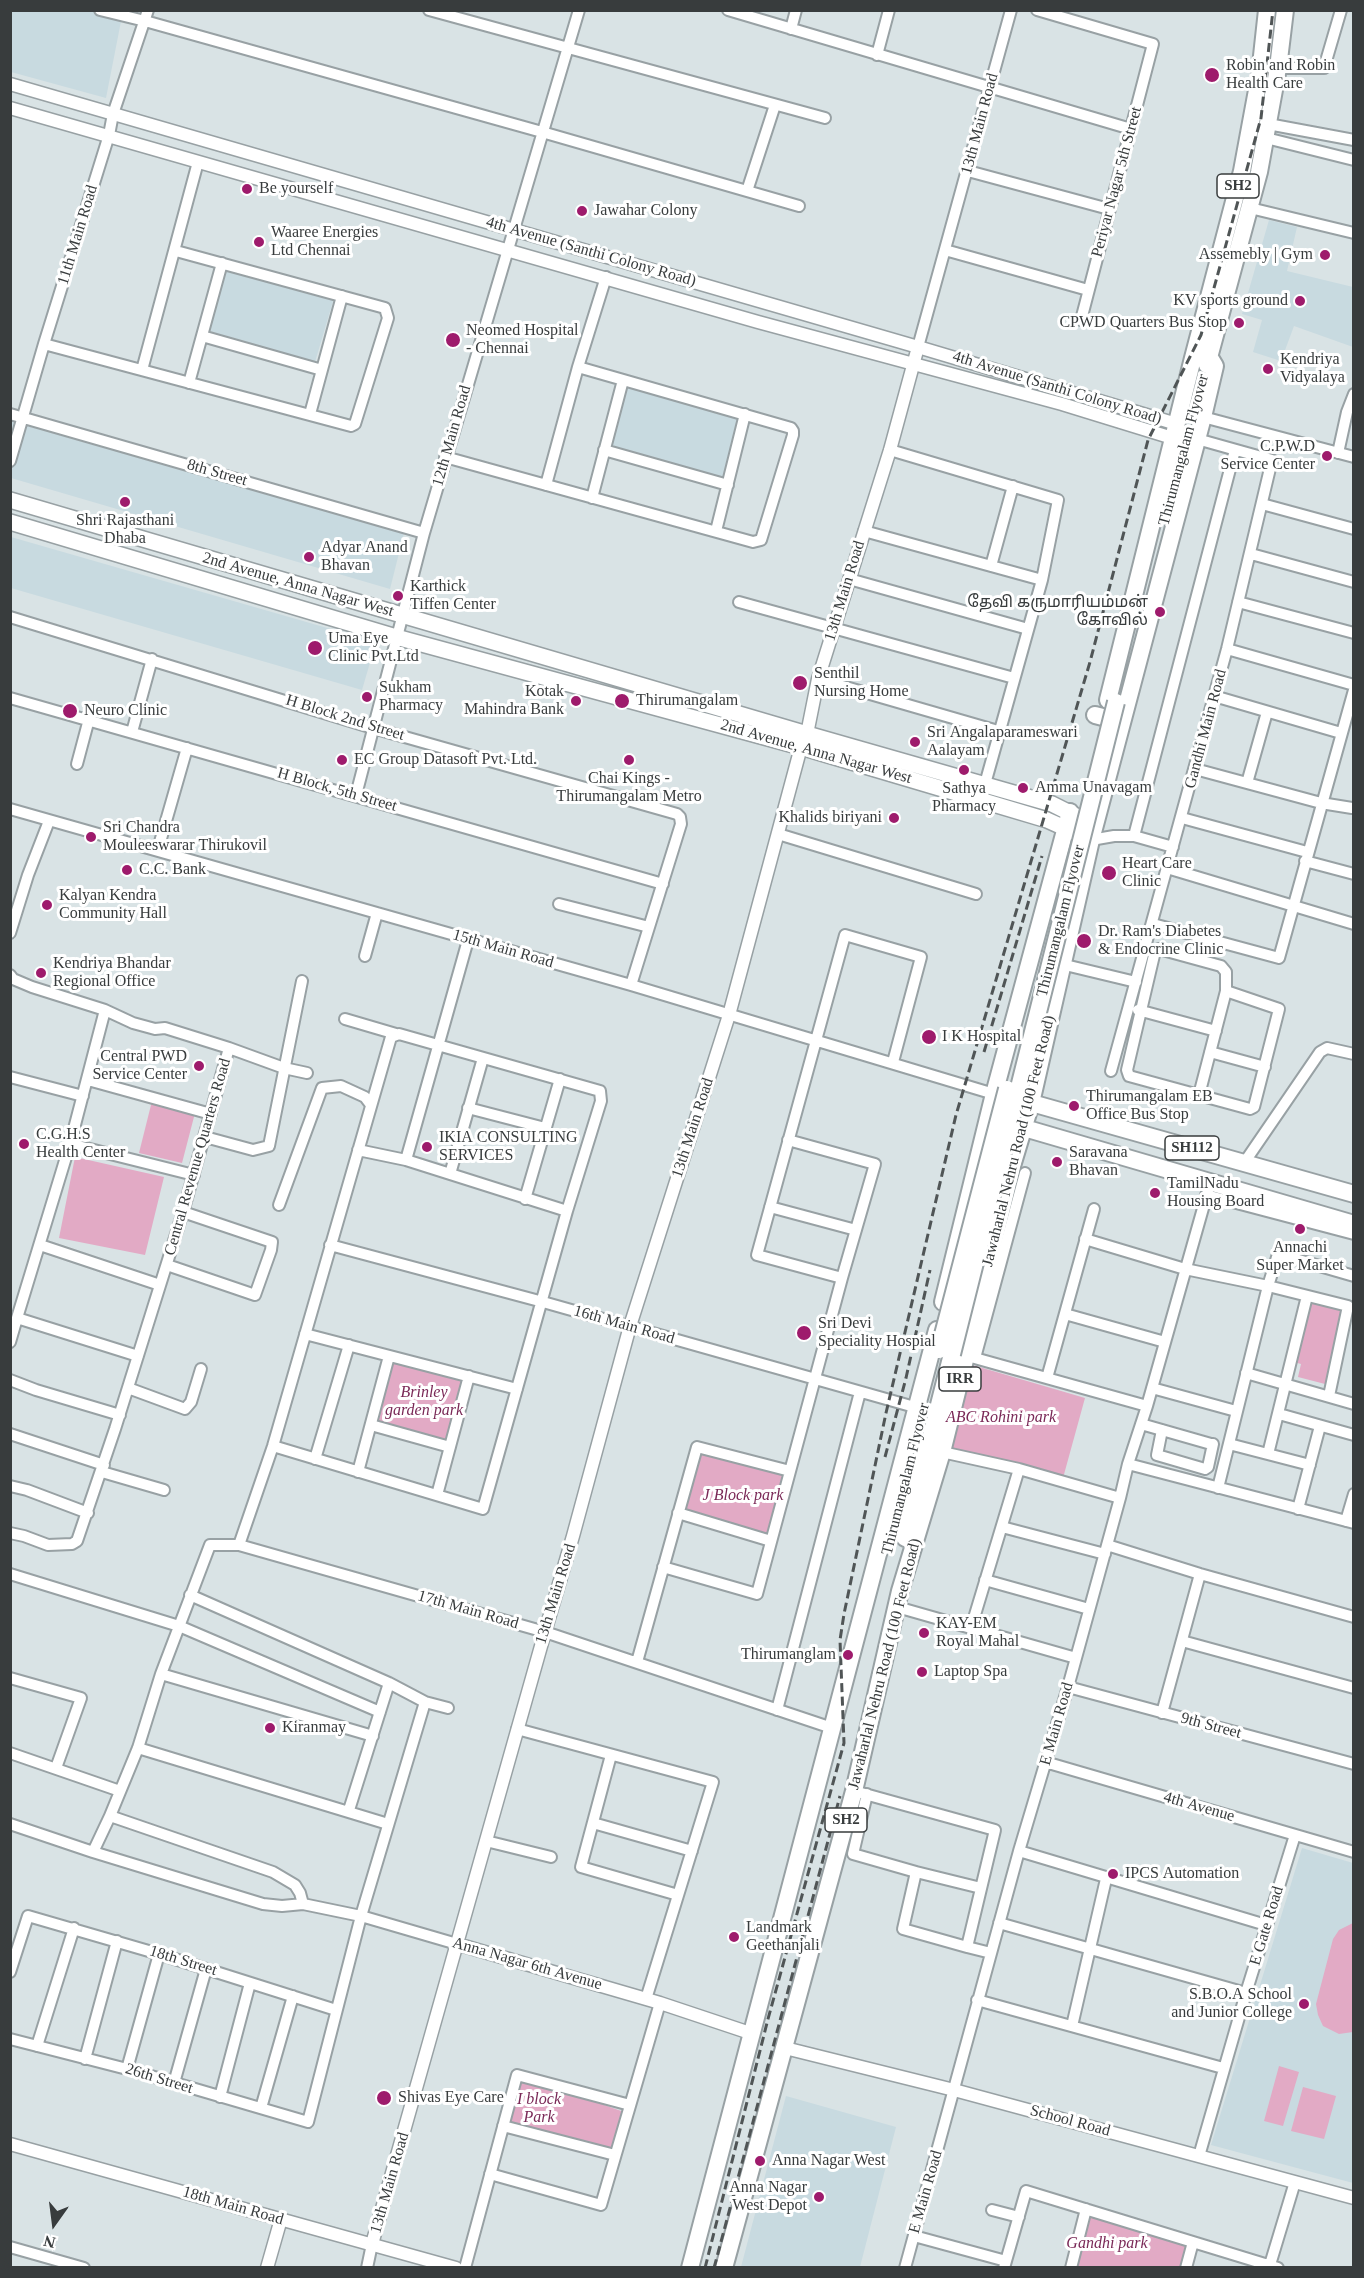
<!DOCTYPE html>
<meta charset="utf-8">
<style>
body{margin:0}
#map{position:relative;width:1364px;height:2278px;overflow:hidden;background:#d9e3e5;font-family:"Times New Roman",serif}
canvas{display:block}
.frame{position:absolute;inset:0;border:12px solid #383c3d;pointer-events:none}
.north{position:absolute;left:24px;top:2194px;width:60px;height:60px;-webkit-text-stroke:4px #fff;paint-order:stroke;rotate:194deg;font-size:16px;font-weight:700;line-height:24px;text-align:center;color:#383c3d}
.north::after{content:'';display:block;margin:auto;width:21px;height:27px;background:#383c3d;clip-path:polygon(50% 0,100% 100%,50% 72%,0 100%)}
</style>
<div id="map">
<canvas width="1364" height="2278"></canvas>
<div class="frame"></div>
<div class="north">N</div>
</div>
<script>
const ctx = document.querySelector('canvas').getContext('2d');
ctx.lineJoin = 'round';
function fill(path, color) { ctx.fillStyle = color; ctx.fill(path, 'evenodd'); }
const poly = rows => new Path2D(rows.map(r => 'M' + r).join(''));
function stroke(path, color, width, dash) { ctx.strokeStyle = color; ctx.lineWidth = width; ctx.lineCap = dash ? 'butt' : 'round'; ctx.setLineDash(dash || []); ctx.stroke(path); }
function label(font, color, halo, rows, align = 'center') {
  ctx.font = font + ' "Times New Roman","Noto Sans Tamil",serif'; ctx.lineWidth = 6; ctx.setLineDash([]); ctx.textBaseline = 'middle'; ctx.strokeStyle = halo; ctx.fillStyle = color; for (const [text, x, y, turn = 0] of rows) {
    ctx.save(); ctx.translate(x, y); ctx.rotate((+turn || 0) * Math.PI / 180); ctx.textAlign = isNaN(turn) ? turn : align; if (halo) ctx.strokeText(text, 0, 0); ctx.fillText(text, 0, 0); ctx.restore();
  }
}
const built = poly([
 [10,11,123,11,106,98,11,72],
 [1269,220,1297,227,1287,271,1353,287,1353,347,1294,326,1281,361,1253,352,1262,320,1242,314],
 [218,264,334,298,315,362,199,328],
 [623,384,740,418,722,479,605,444],
 [10,421,404,533,390,589,11,478],
 [11,537,376,642,362,690,11,588],
 [1302,1848,1353,1863,1353,2183,1211,2145],
 [786,2096,896,2127,860,2267,741,2267]
]);
const green = poly([
 [152,1101,195,1113,182,1163,139,1153],
 [75,1157,164,1177,145,1255,59,1238],
 [1306,1300,1345,1310,1325,1384,1298,1377,1301,1364,1290,1361],
 [389,1356,469,1376,450,1447,371,1425],
 [969,1364,1085,1398,1063,1478,949,1449],
 [697,1447,790,1471,771,1541,678,1513],
 [1353,1923,1353,2032,1339,2034,1323,2026,1318,2015,1316,2004,1333,1939,1339,1930],
 [1279,2066,1299,2072,1283,2126,1264,2121],
 [524,2077,627,2113,615,2155,503,2126],
 [1303,2087,1336,2096,1324,2139,1291,2131],
 [1091,2214,1189,2245,1182,2267,1076,2268]
]);
const minor = poly([
 [100,10,145,21,542,132,799,206],
 [429,10,825,118],
 [728,10,1131,129],
 [1037,10,1153,44,1081,320],
 [791,29,796,10],
 [877,55,889,10],
 [1278,68,1324,68,1341,10],
 [1268,124,1354,140],
 [1266,138,1354,160],
 [968,171,1109,209],
 [747,191,775,105],
 [1250,208,1354,233],
 [945,250,1088,290],
 [202,336,322,370],
 [44,344,351,426,355,424,388,318,385,308,176,251],
 [918,347,1011,10],
 [142,370,198,162],
 [189,383,222,263],
 [10,414,424,533],
 [310,414,342,296],
 [1203,417,1354,457],
 [604,450,728,485],
 [890,450,1058,500,1042,580,985,784],
 [1338,453,1347,412,1354,394],
 [445,457,753,542,761,540,793,435,793,431,791,428,578,367],
 [10,461,44,344,109,135,113,114,148,10],
 [546,485,578,367,606,277],
 [592,498,623,380],
 [1262,504,1354,529],
 [716,531,745,414],
 [864,531,1042,580],
 [1251,554,1354,582],
 [991,566,1013,486],
 [849,579,1028,629],
 [739,602,1014,678],
 [1238,602,1354,633],
 [10,617,373,728,677,814,680,817,681,824,631,985],
 [1227,649,1354,685],
 [818,679,998,731],
 [1214,696,1341,733],
 [10,698,663,884],
 [132,732,152,659],
 [77,764,89,719],
 [1195,769,1321,803,1352,808],
 [1247,783,1267,712],
 [356,795,424,533,579,10],
 [10,809,631,985,994,1094],
 [1182,818,1307,852],
 [778,834,976,894],
 [1134,836,1235,450],
 [1091,840,1114,836,1134,836,1173,847],
 [158,849,187,748],
 [1305,861,1354,874],
 [1167,868,1354,924],
 [559,904,649,927],
 [1153,924,1279,958,1354,690],
 [10,933,28,875,49,821],
 [1159,949,1221,966,1226,972,1226,991,1279,1009,1254,1107,1250,1109,1129,1076,1127,1070,1155,951,1159,949],
 [365,956,377,913],
 [1061,964,1136,982],
 [10,975,13,979,32,987,105,1010,133,1023,155,1029,165,1028,229,1048,183,1212,115,1429,77,1541,72,1544,48,1545,24,1536,10,1533],
 [105,1010,70,1144,17,1318,138,1356],
 [1138,1010,1216,1031],
 [345,1019,396,1034],
 [229,1048,284,1068,307,1073],
 [1210,1052,1265,1067],
 [1111,1071,1227,649,1272,460,1197,439],
 [10,1077,83,1096],
 [88,1080,211,1114],
 [1199,1095,1226,991],
 [468,1108,545,1128],
 [205,1137,253,1150,269,1146,302,981],
 [70,1144,194,1175],
 [358,1150,406,1160,567,1211],
 [406,1160,468,940],
 [1244,1163,1320,1052,1327,1048,1354,1054],
 [450,1174,483,1058],
 [1206,1195,1354,1234],
 [525,1199,560,1079],
 [279,1205,322,1088,341,1086,365,1097,371,1105],
 [770,1207,856,1230],
 [1085,1239,1185,1269,1268,1286,1218,1488],
 [40,1245,160,1285],
 [330,1245,543,1302,918,1408],
 [167,1265,255,1295,271,1250,272,1242,183,1212],
 [842,1278,757,1255,845,935,921,957,893,1062],
 [1065,1314,1165,1342],
 [305,1334,517,1389],
 [10,1342,17,1318],
 [971,1357,1147,1406],
 [975,1358,1025,1173],
 [1246,1373,1354,1404],
 [1047,1378,1094,1209],
 [10,1380,36,1390,120,1415],
 [128,1388,185,1409,191,1402,201,1369],
 [1152,1388,1236,1411],
 [1329,1396,1348,1306,1268,1286,1278,1254,1354,1276],
 [1279,1414,1354,1435],
 [1141,1424,1211,1444,1213,1444,1208,1467,1205,1469,1157,1455,1162,1430],
 [371,1425,450,1447],
 [10,1434,104,1465],
 [1229,1444,1310,1465],
 [942,1452,1019,1469,1120,1498],
 [1268,1454,1307,1296],
 [315,1459,349,1345],
 [1128,1464,1354,1523],
 [102,1472,164,1490],
 [358,1472,389,1356],
 [10,1486,27,1490,88,1513],
 [437,1495,469,1376],
 [1298,1509,1320,1426],
 [678,1513,771,1541],
 [1346,1521,1354,1494],
 [1002,1527,1105,1554],
 [239,1545,545,1632,832,1728],
 [1107,1545,1200,1574,1354,1617],
 [663,1567,757,1594,842,1278,875,1164,788,1140],
 [10,1574,179,1626,380,1712],
 [985,1580,1089,1609],
 [897,1607,1076,1658],
 [971,1628,1019,1469],
 [1182,1641,1354,1688],
 [637,1662,697,1447,790,1471],
 [161,1674,373,1736],
 [10,1678,81,1698,56,1768],
 [1068,1687,1354,1764],
 [425,1702,448,1708],
 [777,1710,860,1392],
 [1162,1713,1200,1574],
 [517,1729,713,1782,646,1999],
 [138,1748,388,1824],
 [10,1753,120,1791],
 [611,1755,581,1867,678,1895],
 [1045,1762,1354,1852],
 [854,1791,995,1830,967,1947,991,1953],
 [867,1794,853,1854,916,1872,903,1929,967,1947],
 [349,1810,389,1683],
 [110,1816,138,1748,161,1674,210,1545,239,1545,273,1446,391,1037,399,1034,600,1091,601,1101,567,1211,483,1509,273,1446],
 [593,1823,692,1851],
 [10,1824,93,1852,110,1816,273,1872,295,1885,300,1893,303,1904,361,1916,457,1944],
 [486,1841,551,1857],
 [1019,1851,1266,1925],
 [93,1852,263,1904,282,1906,303,1904],
 [916,1872,981,1888],
 [999,1923,1246,1993],
 [10,1972,28,1916,159,1954,336,2010],
 [977,2000,1223,2068],
 [1072,2026,1106,1879],
 [10,2039,127,2069,308,2122,361,1916,425,1702,389,1683,190,1595],
 [37,2046,74,1928],
 [85,2059,117,1941],
 [127,2069,159,1954],
 [174,2083,206,1969],
 [220,2097,250,1983],
 [261,2108,293,1996],
 [503,2126,615,2155],
 [1199,2156,1246,1993,1295,1835],
 [490,2174,601,2205,660,2003],
 [992,2210,1019,2217],
 [914,2236,1006,2261],
 [10,2247,84,2268],
 [367,2268,372,2244],
 [465,2268,517,2075,630,2105],
 [905,2268,1019,1851,1068,1687,1120,1498,1128,1464,1147,1406,1211,1180],
 [1004,2268,1026,2191,1278,2268],
 [1071,2268,1086,2209],
 [1186,2268,1193,2242],
 [1269,2268,1295,2182]
]);
const tertiary = poly([
 [10,84,918,347,1170,422],
 [10,108,758,322,1062,404,1166,436],
 [457,1944,660,2003,750,2033],
 [785,2048,954,2090,1354,2198],
 [10,2144,456,2268],
 [372,2244,545,1632,573,1536,630,1326,729,1015,801,747,807,734,818,679,890,450,918,347],
 [267,2268,281,2219]
]);
const secondary = poly([
 [10,500,807,734,1052,804,1080,818],
 [10,522,396,637,801,747,980,800,1047,820,1076,833]
]);
const primary = poly([
 [1207,365,1259,172,1278,68,1285,10],
 [1108,700,1193,358,1242,171,1260,74,1267,10],
 [1095,715,1122,722],
 [1021,1100,1354,1194],
 [1014,1125,1354,1224],
 [943,1302,994,1094,1070,812],
 [905,1538,952,1354],
 [690,2268,937,1330],
 [724,2268,854,1791,900,1591,942,1452,966,1356,1012,1166,1031,1103,1091,840,1203,417,1215,366,1209,356]
]);
const rail = poly([
 [984,1052,1042,856],
 [885,1457,906,1378,930,1270],
 [705,2268,768,2019,844,1743,840,1640,844,1614,886,1413,956,1115,1090,662,1148,440,1201,335,1261,118,1273,10],
 [714,2268,840,1796]
]);
const primaryBridge = poly([
 [939,1350,1007,1089],
 [952,1354,1116,702]
]);
const markers = [
 [1212,75,8,"#9e1b6c"],
 [247,189,6,"#9e1b6c"],
 [582,211,6,"#9e1b6c"],
 [259,242,6,"#9e1b6c"],
 [1325,255,6,"#9e1b6c"],
 [1300,301,6,"#9e1b6c"],
 [1239,323,6,"#9e1b6c"],
 [453,340,8,"#9e1b6c"],
 [1268,369,6,"#9e1b6c"],
 [1327,456,6,"#9e1b6c"],
 [125,502,6,"#9e1b6c"],
 [309,557,6,"#9e1b6c"],
 [398,596,6,"#9e1b6c"],
 [1160,612,6,"#9e1b6c"],
 [315,648,8,"#9e1b6c"],
 [800,683,8,"#9e1b6c"],
 [367,697,6,"#9e1b6c"],
 [576,701,6,"#9e1b6c"],
 [622,701,8,"#9e1b6c"],
 [70,711,8,"#9e1b6c"],
 [915,742,6,"#9e1b6c"],
 [342,760,6,"#9e1b6c"],
 [629,760,6,"#9e1b6c"],
 [964,770,6,"#9e1b6c"],
 [1023,788,6,"#9e1b6c"],
 [894,818,6,"#9e1b6c"],
 [91,837,6,"#9e1b6c"],
 [127,870,6,"#9e1b6c"],
 [1109,873,8,"#9e1b6c"],
 [47,905,6,"#9e1b6c"],
 [1084,941,8,"#9e1b6c"],
 [41,973,6,"#9e1b6c"],
 [929,1037,8,"#9e1b6c"],
 [199,1066,6,"#9e1b6c"],
 [1074,1106,6,"#9e1b6c"],
 [24,1144,6,"#9e1b6c"],
 [427,1147,6,"#9e1b6c"],
 [1057,1162,6,"#9e1b6c"],
 [1155,1193,6,"#9e1b6c"],
 [1300,1229,6,"#9e1b6c"],
 [804,1333,8,"#9e1b6c"],
 [924,1633,6,"#9e1b6c"],
 [848,1655,6,"#9e1b6c"],
 [922,1672,6,"#9e1b6c"],
 [270,1728,6,"#9e1b6c"],
 [1113,1874,6,"#9e1b6c"],
 [734,1937,6,"#9e1b6c"],
 [1304,2004,6,"#9e1b6c"],
 [384,2098,8,"#9e1b6c"],
 [760,2161,6,"#9e1b6c"],
 [819,2197,6,"#9e1b6c"]
];
const shields = [
 [1238,186,42],
 [1192,1148,54],
 [960,1379,42],
 [846,1820,42]
];
const shieldNames = [
 ["SH2",1238,186],
 ["SH112",1192,1148],
 ["IRR",960,1379],
 ["SH2",846,1820]
];
const poiNames = [
 ["Robin and Robin",1226,66],
 ["Health Care",1226,84],
 ["Be yourself",259,189],
 ["Jawahar Colony",594,211],
 ["Waaree Energies",271,233],
 ["Ltd Chennai",271,251],
 ["Assemebly | Gym",1313,255,"right"],
 ["KV sports ground",1288,301,"right"],
 ["CPWD Quarters Bus Stop",1227,323,"right"],
 ["Neomed Hospital",466,331],
 ["- Chennai",466,349],
 ["Kendriya",1280,360],
 ["Vidyalaya",1280,378],
 ["C.P.W.D",1315,447,"right"],
 ["Service Center",1315,465,"right"],
 ["Shri Rajasthani",125,521,"center"],
 ["Dhaba",125,539,"center"],
 ["Adyar Anand",321,548],
 ["Bhavan",321,566],
 ["Karthick",410,587],
 ["Tiffen Center",410,605],
 ["தேவி கருமாரியம்மன்",1148,603,"right"],
 ["கோவில்",1148,621,"right"],
 ["Uma Eye",328,639],
 ["Clinic Pvt.Ltd",328,657],
 ["Senthil",814,674],
 ["Nursing Home",814,692],
 ["Sukham",379,688],
 ["Pharmacy",379,706],
 ["Kotak",564,692,"right"],
 ["Mahindra Bank",564,710,"right"],
 ["Thirumangalam",636,701],
 ["Neuro Clinic",84,711],
 ["Sri Angalaparameswari",927,733],
 ["Aalayam",927,751],
 ["EC Group Datasoft Pvt. Ltd.",354,760],
 ["Chai Kings -",629,779,"center"],
 ["Thirumangalam Metro",629,797,"center"],
 ["Amma Unavagam",1035,788],
 ["Sathya",964,789,"center"],
 ["Pharmacy",964,807,"center"],
 ["Khalids biriyani",882,818,"right"],
 ["Sri Chandra",103,828],
 ["Mouleeswarar Thirukovil",103,846],
 ["Heart Care",1122,864],
 ["Clinic",1122,882],
 ["C.C. Bank",139,870],
 ["Kalyan Kendra",59,896],
 ["Community Hall",59,914],
 ["Dr. Ram's Diabetes",1098,932],
 ["& Endocrine Clinic",1098,950],
 ["Kendriya Bhandar",53,964],
 ["Regional Office",53,982],
 ["I K Hospital",942,1037],
 ["Central PWD",187,1057,"right"],
 ["Service Center",187,1075,"right"],
 ["Thirumangalam EB",1086,1097],
 ["Office Bus Stop",1086,1115],
 ["C.G.H.S",36,1135],
 ["Health Center",36,1153],
 ["IKIA CONSULTING",439,1138],
 ["SERVICES",439,1156],
 ["Saravana",1069,1153],
 ["Bhavan",1069,1171],
 ["TamilNadu",1167,1184],
 ["Housing Board",1167,1202],
 ["Annachi",1300,1248,"center"],
 ["Super Market",1300,1266,"center"],
 ["Sri Devi",818,1324],
 ["Speciality Hospial",818,1342],
 ["KAY-EM",936,1624],
 ["Royal Mahal",936,1642],
 ["Thirumanglam",836,1655,"right"],
 ["Laptop Spa",934,1672],
 ["Kiranmay",282,1728],
 ["IPCS Automation",1125,1874],
 ["Landmark",746,1928],
 ["Geethanjali",746,1946],
 ["S.B.O.A School",1292,1995,"right"],
 ["and Junior College",1292,2013,"right"],
 ["Shivas Eye Care",398,2098],
 ["Anna Nagar West",772,2161],
 ["Anna Nagar",807,2188,"right"],
 ["West Depot",807,2206,"right"]
];
const streetNames = [
 ["13th Main Road",980,124,-75],
 ["Periyar Nagar 5th Street",1117,182,-75],
 ["11th Main Road",78,235,-73],
 ["4th Avenue (Santhi Colony Road)",591,252,16],
 ["4th Avenue (Santhi Colony Road)",1057,388,17],
 ["12th Main Road",452,436,-74],
 ["Thirumangalam Flyover",1184,450,-75],
 ["8th Street",217,473,16],
 ["2nd Avenue, Anna Nagar West",298,585,16],
 ["13th Main Road",845,591,-73],
 ["H Block 2nd Street",345,718,17],
 ["Gandhi Main Road",1206,729,-75],
 ["2nd Avenue, Anna Nagar West",816,752,16],
 ["H Block, 5th Street",337,790,16],
 ["Thirumangalam Flyover",1061,921,-76],
 ["15th Main Road",503,949,16],
 ["13th Main Road",693,1128,-72],
 ["Jawaharlal Nehru Road (100 Feet Road)",1019,1141,-76],
 ["Central Revenue Quarters Road",198,1157,-74],
 ["16th Main Road",624,1325,16],
 ["Thirumangalam Flyover",906,1479,-76],
 ["13th Main Road",556,1594,-73],
 ["17th Main Road",468,1610,16],
 ["Jawaharlal Nehru Road (100 Feet Road)",885,1664,-76],
 ["E Main Road",1057,1724,-74],
 ["9th Street",1211,1726,15],
 ["4th Avenue",1199,1807,16],
 ["E Gate Road",1267,1926,-73],
 ["18th Street",183,1961,17],
 ["Anna Nagar 6th Avenue",527,1964,16],
 ["26th Street",159,2079,17],
 ["School Road",1070,2121,15],
 ["13th Main Road",390,2183,-74],
 ["E Main Road",926,2192,-74],
 ["18th Main Road",233,2206,16]
];
const parkNames = [
 ["Brinley",424,1393],
 ["garden park",424,1411],
 ["ABC Rohini park",1001,1418],
 ["J Block park",743,1496],
 ["I block",539,2100],
 ["Park",539,2118],
 ["Gandhi park",1107,2244]
];
fill(built, '#c8dae0');
fill(green, '#e2aac5');
stroke(minor, '#98a1a4', 14);
stroke(tertiary, '#98a1a4', 15);
stroke(secondary, '#98a1a4', 18);
stroke(primary, '#98a1a4', 20);
stroke(minor, '#fff', 10);
stroke(tertiary, '#fff', 12);
stroke(secondary, '#fff', 15);
stroke(primary, '#fff', 16);
stroke(rail, '#505556', 3, [9, 4.5]);
stroke(primaryBridge, '#98a1a4', 20, []);
stroke(primaryBridge, '#fff', 16);
for (const [x, y, r, color] of markers) { const dot = new Path2D(); dot.arc(x, y, r, 0, 2 * Math.PI); ctx.fillStyle = color; ctx.fill(dot); stroke(dot, '#fff', 2); }
for (const [x, y, w] of shields) { const box = new Path2D(); box.roundRect(x - w / 2, y - 12, w, 24, 4.5); ctx.fillStyle = '#fff'; ctx.fill(box); stroke(box, '#383c3d', 1.5); }
label('bold 15px', '#383c3d', null, shieldNames);
label('16px', '#383c3d', '#fff', poiNames, 'left');
label('16px', '#383c3d', '#fff', streetNames);
label('italic 16px', '#7a2957', '#fff', parkNames);
</script>
